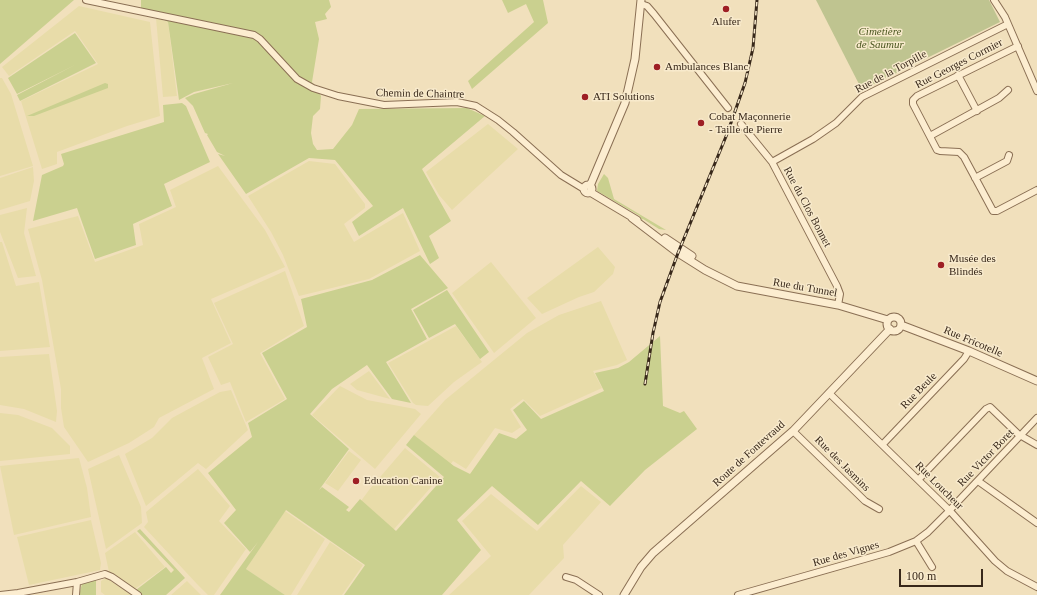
<!DOCTYPE html>
<meta charset="utf-8">
<style>
body{margin:0}
#map{position:relative;width:1037px;height:595px;overflow:hidden;background:#f1e0bc;font-family:"Times New Roman",serif}
canvas{display:block}
.scale{position:absolute;left:899px;top:569px;width:84px;height:18px;box-sizing:border-box;border:2px solid #38281a;border-top:0;padding-left:5px;font-size:12px;line-height:14px;white-space:nowrap;color:#38281a;-webkit-text-stroke:3px #f8eacc;paint-order:stroke}
</style>
<div id="map">
<canvas width="1037" height="595"></canvas>
<div class="scale">100 m</div>
</div>
<script>
const ctx = document.querySelector('canvas').getContext('2d');
ctx.lineJoin = 'round';
function fill(path, color) { ctx.fillStyle = color; ctx.fill(path, 'evenodd'); }
const poly = rows => new Path2D(rows.map(r => 'M' + r).join(''));
function stroke(path, color, width, dash) { ctx.strokeStyle = color; ctx.lineWidth = width; ctx.lineCap = dash ? 'butt' : 'round'; ctx.setLineDash(dash || []); ctx.stroke(path); }
function label(font, color, halo, rows, align = 'center') {
  ctx.font = font + ' "Times New Roman",serif'; ctx.lineWidth = 3; ctx.setLineDash([]); ctx.textBaseline = 'middle'; ctx.strokeStyle = halo; ctx.fillStyle = color; for (const [text, x, y, turn = 0] of rows) {
    ctx.save(); ctx.translate(x, y); ctx.rotate((+turn || 0) * Math.PI / 180); ctx.textAlign = isNaN(turn) ? turn : align; if (halo) ctx.strokeText(text, 0, 0); ctx.fillText(text, 0, 0); ctx.restore();
  }
}
const farmland = poly([
 [79,6,150,22,160,116,127,126,57,152,57,164,42,169,21,101,98,64,75,31,9,76,2,67],
 [156,18,168,22,177,96,163,97],
 [0,78,2,78,11,94,33,166,0,176],
 [488,124,518,149,452,210,439,195,426,172],
 [309,161,335,164,365,204,365,208,344,224,354,242,403,213,420,251,369,279,299,296,283,255,271,232,248,196],
 [218,166,265,230,285,267,211,299,231,343,202,358,214,389,159,418,154,427,129,443,88,462,64,427,61,408,61,389,42,280,28,229,78,216,95,262,143,245,139,224,176,207,170,190],
 [33,167,34,181,30,201,0,210,0,178],
 [27,208,24,233,36,276,18,278,0,232,0,215],
 [0,242,2,242,16,286,39,282,50,347,0,351],
 [598,247,615,267,613,274,594,292,579,297,542,314,527,298],
 [491,262,536,318,494,353,452,293],
 [285,271,304,326,260,353,285,399,246,422,230,382,221,385,208,357,233,344,214,303],
 [601,301,627,360,617,365,593,371,602,388,540,416,523,399,510,409,521,427,512,433,495,428,466,469,453,461,450,465,414,435,445,400,527,333,559,315],
 [456,326,482,362,454,382,428,406,416,405,413,403,388,363],
 [49,354,57,411,56,422,24,409,0,405,0,357],
 [369,371,390,399,357,390,350,384],
 [340,386,367,400,415,409,421,414,375,469,312,415],
 [231,390,248,430,206,469,198,463,146,506,125,454,152,438,172,418,220,392],
 [0,413,18,415,52,428,70,446,70,454,0,461],
 [405,448,440,477,365,562,333,539,369,490],
 [349,451,361,460,338,491,325,483],
 [119,455,141,507,142,523,106,549,88,469],
 [79,458,87,488,91,517,14,535,0,466],
 [198,469,230,506,219,521,246,549,214,595,208,595,197,584,144,527,148,522,146,512],
 [581,486,601,502,563,545,564,558,529,595,449,595,491,556,462,521,491,494,537,531],
 [285,511,325,539,291,595,285,595,246,569],
 [91,520,101,563,100,570,29,585,17,537],
 [135,532,165,567,135,589,109,572,105,553],
 [330,542,363,565,342,595,297,595],
 [106,578,131,595,105,595,101,592,101,581],
 [187,581,201,595,171,595]
]);
const green = poly([
 [0,0,74,0,0,64],
 [141,0,329,0,331,7,325,14,327,19,315,22,319,39,312,82,321,96,320,109,313,116,311,133,313,144,317,150,333,149,352,125,359,109,467,108,485,116,422,169,451,221,429,236,439,258,430,264,403,208,359,236,352,222,373,206,335,160,309,158,246,194,218,154,225,156,217,152,207,135,208,134,205,133,193,106,185,98,194,94,233,83,194,92,179,100,168,22,141,8],
 [502,0,543,0,548,23,472,89,468,81,534,22,526,4,508,13],
 [75,33,96,63,20,101,17,95,75,65,17,94,8,78],
 [105,83,108,84,108,88,34,116,27,116],
 [182,103,186,106,210,162,164,184,172,206,133,224,136,245,95,259,77,208,33,221,42,175,63,166,64,164,61,154,164,122,163,105],
 [604,174,608,178,614,199,666,230,659,229,643,219,641,220,640,216,597,191,598,184],
 [420,255,448,288,411,309,427,339,386,362,411,403,392,399,367,365,332,389,310,414,349,449,319,490,322,487,349,507,346,510,349,512,360,499,396,531,444,477,406,445,414,435,454,466,470,474,499,433,516,439,527,430,513,410,524,401,541,419,604,391,595,373,618,368,629,362,660,336,663,406,680,413,684,411,697,429,645,470,610,506,581,481,538,525,492,486,457,520,481,550,442,595,344,595,365,565,286,510,246,569,285,595,220,595,258,542,250,552,224,523,236,510,208,473,252,437,248,423,287,399,262,353,307,327,301,299,372,280],
 [447,290,489,352,480,359,455,324,429,338,413,310],
 [140,529,185,578,166,595,142,595,136,590,166,567,171,573,174,570,137,531],
 [96,580,96,595,79,595,82,584]
]);
const cemetery = poly([
 [816,0,989,0,1000,22,862,90]
]);
const minor = poly([
 [86,0,254,35,260,39,297,79,313,88,338,96,384,105,457,102,476,106,498,120,513,132,561,175,584,189],
 [994,0,1005,17,1037,91],
 [641,4,647,6,654,14,728,108],
 [1018,46,917,96,913,100,913,104,937,150,940,151,959,152,964,157,993,211,997,211,1037,190],
 [958,75,977,111],
 [741,124,772,162,837,286,840,294,838,305],
 [930,136,999,98,1008,90],
 [772,162,813,139,836,123,862,97,1008,24],
 [975,178,1007,161,1009,155],
 [829,393,950,511,995,561,1007,571,1037,587],
 [793,431,865,501,879,509],
 [883,444,964,359,969,351],
 [919,479,986,409,990,407,1018,434,1037,445],
 [978,481,1037,523],
 [916,541,932,567],
 [566,577,576,580,599,595],
 [0,595,18,593,77,582,105,574,112,577,138,595],
 [76,595,77,582],
 [738,595,889,552,916,541,928,532,947,513,1037,418]
]);
const tertiary = poly([
 '584 189a4 4 0 1 1 8 0a4 4 0 1 1-8 0Z',
 [590,186,625,103,635,59,641,0],
 [590,192,637,220],
 [632,218,678,253,705,270,737,286,838,305,888,320],
 [665,238,692,256],
 '887 324a7 7 0 1 1 14 0a7 7 0 1 1-14 0Z',
 [901,325,969,351,1037,381],
 [624,595,641,567,653,553,793,431,890,329]
]);
const rail = poly([
 [645,384,653,333,660,302,678,253,727,134,745,83,753,48,757,0]
]);
const markers = [
 [726,9,4,"#9e1f24"],
 [657,67,4,"#9e1f24"],
 [585,97,4,"#9e1f24"],
 [701,123,4,"#9e1f24"],
 [941,265,4,"#9e1f24"],
 [356,481,4,"#9e1f24"]
];
const poiNames = [
 ["Alufer",726,22,"center"],
 ["Ambulances Blanc",665,67],
 ["ATI Solutions",593,97],
 ["Cobat Maçonnerie",709,117],
 ["- Taille de Pierre",709,130],
 ["Musée des",949,259],
 ["Blindés",949,272],
 ["Education Canine",364,481]
];
const parkNames = [
 ["Cimetière",880,32],
 ["de Saumur",880,45]
];
const streetNames = [
 ["Rue Georges Cormier",959,64,-27],
 ["Rue de la Torpille",891,72,-28],
 ["Chemin de Chaintre",420,94,1],
 ["Rue du Clos Bonnet",807,207,62],
 ["Rue du Tunnel",805,288,10],
 ["Rue Fricotelle",973,342,23],
 ["Rue Beule",919,391,-46],
 ["Route de Fontevraud",749,454,-42],
 ["Rue Victor Boret",986,458,-46],
 ["Rue des Jasmins",842,464,45],
 ["Rue Loucheur",939,486,45],
 ["Rue des Vignes",846,554,-16]
];
fill(farmland, '#e8dca9');
fill(green, '#cad08f');
fill(cemetery, '#bfc490');
stroke(minor, '#8a6f54', 8);
stroke(tertiary, '#8a6f54', 9);
stroke(minor, '#fcedd0', 6);
stroke(tertiary, '#fcedd0', 7);
stroke(rail, '#38281a', 3);
stroke(rail, '#f8eacc', 1.5, [4.5]);
for (const [x, y, r, color] of markers) { const dot = new Path2D(); dot.arc(x, y, r, 0, 2 * Math.PI); ctx.fillStyle = color; ctx.fill(dot); stroke(dot, '#f8eacc', 1.5); }
label('11px', '#38281a', '#f8eacc', poiNames, 'left');
label('italic 11px', '#4a561f', '#f8eacc', parkNames);
label('11px', '#38281a', '#f8eacc', streetNames);
</script>
